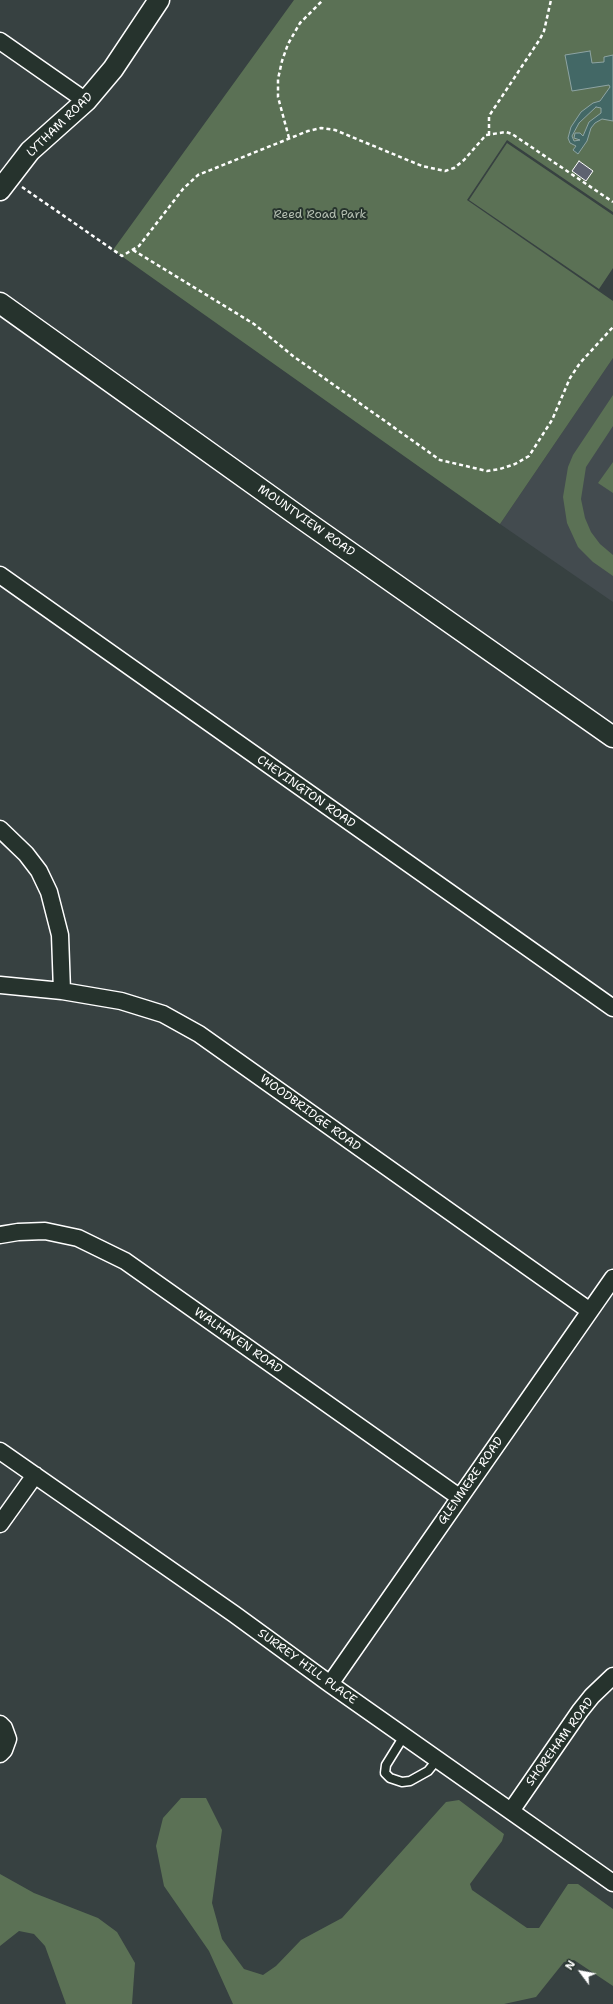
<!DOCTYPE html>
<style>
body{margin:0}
#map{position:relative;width:613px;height:2004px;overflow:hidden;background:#374141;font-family:"Shantell Sans",sans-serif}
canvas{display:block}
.north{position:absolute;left:561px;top:1952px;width:40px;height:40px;-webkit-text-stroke:3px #26332d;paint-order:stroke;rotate:302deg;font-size:11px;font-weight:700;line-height:16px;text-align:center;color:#fff}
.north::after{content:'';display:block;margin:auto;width:14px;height:18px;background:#fff;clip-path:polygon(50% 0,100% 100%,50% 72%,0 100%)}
</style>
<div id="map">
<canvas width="613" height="2004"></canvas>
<div class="north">N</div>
</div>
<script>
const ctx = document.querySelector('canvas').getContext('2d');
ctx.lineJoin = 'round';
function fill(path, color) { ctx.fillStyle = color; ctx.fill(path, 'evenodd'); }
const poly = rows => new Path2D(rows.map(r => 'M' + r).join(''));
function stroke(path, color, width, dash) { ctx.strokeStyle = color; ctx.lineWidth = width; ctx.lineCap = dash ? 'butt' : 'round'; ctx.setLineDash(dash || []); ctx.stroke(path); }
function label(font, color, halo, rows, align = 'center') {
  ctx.font = font + ' "Shantell Sans",sans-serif'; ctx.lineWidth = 4; ctx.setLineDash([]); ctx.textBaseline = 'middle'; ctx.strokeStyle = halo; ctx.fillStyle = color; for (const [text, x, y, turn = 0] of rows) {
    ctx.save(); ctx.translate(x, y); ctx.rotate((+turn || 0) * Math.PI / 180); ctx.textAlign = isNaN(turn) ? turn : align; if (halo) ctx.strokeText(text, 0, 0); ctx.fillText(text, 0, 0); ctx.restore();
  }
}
const built = poly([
 [613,358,613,602,500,524]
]);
const green = poly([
 [294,0,613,0,613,212,507,140,467,200,613,301,613,358,500,524,113,250],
 [507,143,613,215,613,268,599,289,469,200],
 [613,395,613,426,586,467,581,499,585,518,591,532,600,544,613,555,613,576,593,562,578,547,567,523,563,497,568,467,573,455],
 [613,462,613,493,598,483],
 [181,1798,206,1798,222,1830,212,1903,222,1939,244,1969,263,1975,276,1966,301,1940,342,1918,446,1802,459,1800,504,1834,502,1841,470,1884,472,1890,527,1928,539,1928,568,1884,578,1884,613,1909,613,1986,574,1960,564,1962,536,1997,504,2004,233,2004,209,1951,164,1886,156,1846,163,1818],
 [0,1874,34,1893,98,1918,117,1932,135,1963,132,2004,66,2004,45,1946,34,1934,19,1931,0,1946]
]);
const water = poly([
 [590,51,592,63,604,62,604,57,613,55,613,121,602,119,595,123,591,128,587,141,578,154,573,150,576,146,570,143,568,138,571,127,581,112,593,103,600,101,610,87,609,85,572,91,565,55,590,51],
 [596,107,601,108,601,113,589,122,583,136,580,133,575,133,574,138,580,140,574,141,572,136,579,123,596,107]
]);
const building = poly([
 [579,161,593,171,586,181,572,171,579,161]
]);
const path = poly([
 [489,135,489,116,540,39,544,31,551,0],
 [289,138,278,97,278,79,282,61,288,44,300,23,323,0],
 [22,187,122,256,139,246,183,189,198,175,308,131,321,128,335,130,422,166,445,171,454,168,464,160,486,135,506,132,512,134,613,202],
 [133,250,254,324,293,356,440,460,487,471,500,469,515,464,529,456,552,420,570,378,580,363,613,327]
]);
const service = poly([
 [404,1736,386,1765,385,1773,390,1778,402,1782,410,1781,428,1771,437,1760]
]);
const minor = poly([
 [0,41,86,101],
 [0,575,613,1008],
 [0,829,26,854,39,871,49,892,60,935,62,991],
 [0,985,62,991,121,1001,163,1014,199,1034,590,1311],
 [0,1235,18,1232,45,1231,78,1238,125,1261,459,1497],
 [0,1451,234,1614,330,1684,613,1883],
 [0,1524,35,1475],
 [330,1684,613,1278],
 [0,1724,4,1728,8,1739,4,1750,0,1754],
 [511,1811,580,1711,592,1696,613,1676]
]);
const tertiary = poly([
 [0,190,30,151,86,101,113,69,159,0],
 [0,303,301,518,613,737]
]);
const streetNames = [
 ["LYTHAM ROAD",60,125,-44],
 ["MOUNTVIEW ROAD",306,521,35],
 ["CHEVINGTON ROAD",306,792,35],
 ["WOODBRIDGE ROAD",310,1113,36],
 ["WALHAVEN ROAD",238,1341,35],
 ["GLENMERE ROAD",471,1481,-55],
 ["SURREY HILL PLACE",307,1667,36],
 ["SHOREHAM ROAD",560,1742,-54]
];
const parkNames = [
 ["Reed Road Park",320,215]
];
fill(built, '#434b4f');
fill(green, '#5b7155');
fill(water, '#436866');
stroke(water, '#8ea4a3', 1);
fill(building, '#5e6370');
stroke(building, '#fff', 1);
stroke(service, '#fff', 11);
stroke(minor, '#fff', 19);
stroke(tertiary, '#fff', 23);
stroke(path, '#fff', 2.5, [4, 3]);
stroke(service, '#26332d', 8);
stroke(minor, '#26332d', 16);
stroke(tertiary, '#26332d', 20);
label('12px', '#fff', '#26332d', streetNames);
label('12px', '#b5bfb2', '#26332d', parkNames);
</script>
